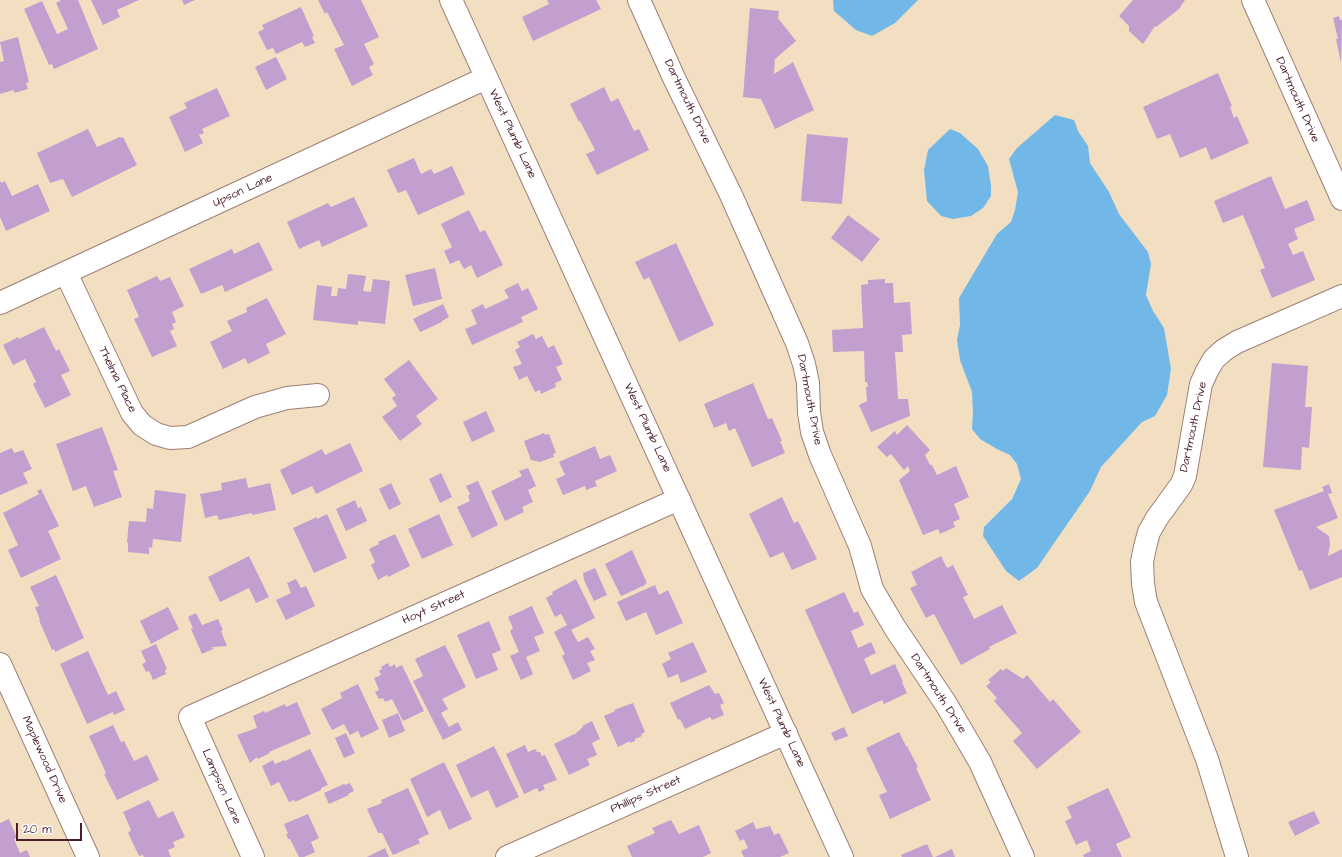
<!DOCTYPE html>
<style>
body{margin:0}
#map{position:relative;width:1342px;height:857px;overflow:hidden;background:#f2dfc1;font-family:"Architects Daughter",sans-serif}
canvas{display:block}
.scale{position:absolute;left:16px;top:823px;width:66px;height:18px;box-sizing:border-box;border:2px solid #4a1f2b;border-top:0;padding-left:5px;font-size:12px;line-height:14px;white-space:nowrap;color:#4a1f2b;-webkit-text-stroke:3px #fff;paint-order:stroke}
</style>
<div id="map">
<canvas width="1342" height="857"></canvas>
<div class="scale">20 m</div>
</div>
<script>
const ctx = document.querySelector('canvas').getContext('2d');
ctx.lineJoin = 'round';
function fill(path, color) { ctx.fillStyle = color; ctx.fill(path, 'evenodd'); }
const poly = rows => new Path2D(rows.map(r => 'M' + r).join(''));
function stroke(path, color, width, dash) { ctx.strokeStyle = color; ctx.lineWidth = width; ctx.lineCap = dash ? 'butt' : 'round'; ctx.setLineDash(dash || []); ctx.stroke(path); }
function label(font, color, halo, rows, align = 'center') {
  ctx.font = font + ' "Architects Daughter",sans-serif'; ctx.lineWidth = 3; ctx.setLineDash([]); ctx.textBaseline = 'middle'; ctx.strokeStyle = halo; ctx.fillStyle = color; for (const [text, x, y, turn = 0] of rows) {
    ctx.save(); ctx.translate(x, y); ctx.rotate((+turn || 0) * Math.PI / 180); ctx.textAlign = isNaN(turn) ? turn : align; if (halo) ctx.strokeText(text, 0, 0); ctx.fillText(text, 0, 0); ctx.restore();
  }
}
const water = poly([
 [833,0,918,0,895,23,872,36,856,30,834,11],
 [1055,115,1074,120,1078,131,1088,146,1090,163,1109,192,1119,214,1148,252,1151,264,1146,295,1153,311,1164,328,1171,369,1167,395,1155,416,1142,422,1101,467,1090,491,1037,568,1019,581,1006,571,983,536,984,527,1012,499,1021,479,1017,464,1010,455,997,449,980,439,972,429,973,412,972,392,960,360,957,340,960,325,959,298,997,234,1011,222,1015,210,1018,192,1009,159,1017,148],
 [950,129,960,133,978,149,988,166,991,186,991,196,983,208,971,216,953,219,941,216,927,201,924,170,928,150]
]);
const building = poly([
 [61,0,78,0,98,49,54,69,52,64,49,65,24,9,42,1,57,34,68,29,56,3],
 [91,0,139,0,117,10,120,17,103,25],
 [182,0,195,0,184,5],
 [318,0,361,0,379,37,364,44,374,64,369,67,373,75,352,86,334,49,344,45,327,12,325,14],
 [547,0,596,0,601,9,533,41,522,17,549,4],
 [1133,0,1185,0,1179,9,1156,27,1155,26,1143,44,1129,31,1129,26,1119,16],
 [301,7,314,36,312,37,315,43,305,47,302,42,276,54,273,48,267,50,258,32,264,29,262,25],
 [750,8,779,11,778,18,796,41,775,59,774,74,793,62,814,110,775,129,761,99,743,97],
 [1339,16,1340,20,1342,20,1341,63,1336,39,1338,39,1333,18],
 [18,37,29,82,26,83,28,89,14,93,14,90,0,94,0,62,4,61,0,42],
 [276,57,287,79,266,90,255,67],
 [1218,73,1232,106,1230,107,1234,118,1237,116,1249,143,1211,160,1206,147,1180,158,1170,134,1157,139,1143,107],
 [604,87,611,102,618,98,634,131,639,129,649,150,597,175,586,154,595,150,580,121,579,122,570,104],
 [217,88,230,116,202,129,204,133,199,135,203,143,185,152,169,117,187,108,184,103],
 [88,129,97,147,120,137,121,138,123,137,137,165,72,197,63,179,50,183,37,153],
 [807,134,848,138,842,204,801,201],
 [414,158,421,174,431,169,434,174,452,166,465,194,418,215,406,190,398,193,387,170],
 [1271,176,1285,209,1307,200,1315,220,1294,229,1298,239,1288,244,1293,255,1303,251,1315,280,1272,298,1260,270,1265,268,1243,215,1223,223,1214,201],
 [0,180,1,183,5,181,12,196,38,184,50,211,6,231,0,217],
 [354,197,368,226,322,247,319,240,299,249,287,222,328,203,331,207],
 [469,210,480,232,485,230,503,265,477,278,471,265,464,269,459,260,450,264,444,251,452,247,441,224],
 [848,215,880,239,862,262,831,238],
 [259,242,273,270,225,292,222,285,201,294,189,269,232,249,234,254],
 [676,243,714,325,679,342,649,277,644,280,635,262],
 [435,268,442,299,413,306,405,275],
 [348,274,366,276,363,291,371,292,373,279,390,281,385,324,358,321,358,325,313,320,317,285,332,287,331,296,337,296,338,288,346,289],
 [157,276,160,281,170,277,184,306,172,312,176,322,172,324,174,329,170,331,177,346,152,357,134,319,139,317,127,290],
 [885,279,885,283,893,283,894,303,910,302,912,334,902,335,903,352,895,352,898,399,908,399,910,416,871,432,859,405,867,401,866,387,868,387,867,382,865,382,864,351,833,352,832,330,863,328,861,285,868,284,868,280],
 [518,283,522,291,528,288,538,309,521,317,523,322,472,345,465,329,477,324,471,310,483,304,485,309,509,298,504,290],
 [267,298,286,334,266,344,270,353,248,364,245,358,223,369,210,342,232,331,227,321,247,312,246,308],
 [443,304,449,317,442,321,442,322,420,332,413,319],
 [44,327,56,351,59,349,70,371,61,375,71,395,45,408,33,384,36,382,25,359,13,365,3,345,18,337,19,339],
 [533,334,536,339,542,336,548,348,554,345,563,364,556,367,562,380,555,383,556,387,541,394,540,390,535,392,527,376,519,380,513,367,522,364,515,350,520,347,517,342],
 [409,360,438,399,416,416,422,424,400,441,382,417,397,406,392,398,396,395,384,379],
 [1272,363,1308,366,1305,407,1312,407,1309,448,1302,447,1301,470,1263,467],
 [753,383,768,419,772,418,782,441,780,441,785,453,752,467,735,428,729,431,726,423,714,428,704,404],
 [486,411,495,431,472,442,463,422],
 [907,425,930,450,925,455,930,465,932,465,937,475,956,466,969,497,954,504,960,519,953,522,955,527,940,534,938,529,923,535,899,480,910,471,908,466,904,470,891,454,887,457,877,447,895,431,897,435],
 [102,427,118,470,113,471,122,497,94,507,86,486,73,491,56,444],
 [544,433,545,435,549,434,556,453,553,454,554,457,540,462,531,460,524,441],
 [350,443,363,471,316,494,312,486,292,495,280,470,322,449,325,455],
 [595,446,600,459,610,455,617,471,595,481,597,486,586,490,585,486,563,495,556,479,565,475,559,462],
 [12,448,14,453,23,450,32,469,23,473,28,483,0,495,0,453],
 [528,468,536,486,528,490,533,502,522,507,524,512,505,521,491,491,522,476,519,471],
 [441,473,452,497,440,503,429,479],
 [246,478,248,488,270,483,276,510,252,515,252,513,219,520,217,515,205,518,200,494,222,490,221,483],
 [478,481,498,525,472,538,457,507,470,501,468,496,470,494,466,486],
 [391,483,401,504,389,510,379,489],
 [1329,484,1332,493,1328,494,1338,518,1316,527,1329,536,1330,544,1328,556,1342,549,1342,577,1310,590,1302,570,1299,571,1274,510,1324,491,1322,487],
 [41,489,59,526,48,531,61,559,21,578,8,550,18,545,3,513,39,494,37,491],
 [155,490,186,494,181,542,153,539,152,548,149,547,149,554,128,552,128,543,127,542,129,521,146,522,147,508,153,509],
 [782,497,794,523,798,521,817,559,792,570,783,552,770,558,749,514],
 [355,500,358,508,361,507,367,521,346,531,336,509],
 [327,514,347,558,314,573,293,528,317,517,317,519],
 [439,514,453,545,422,559,408,529],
 [395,534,410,566,388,577,387,575,378,580,371,565,375,562,369,549,379,544,378,542],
 [632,550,647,583,645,584,645,585,621,596,605,564],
 [249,556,269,597,256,603,249,588,220,602,208,577],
 [941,556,947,568,953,565,968,595,963,597,974,619,1002,605,1017,633,989,647,990,649,961,665,934,614,926,618,910,588,917,585,911,572],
 [595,568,607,595,594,601,584,580,583,573],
 [56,575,84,638,55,652,54,649,52,650,39,620,40,620,35,607,39,606,30,587],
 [296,579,301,588,306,586,315,606,286,620,276,600,291,593,287,583],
 [576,579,595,618,571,630,578,642,588,637,595,649,590,651,595,660,587,663,591,671,573,680,562,656,565,654,554,632,567,625,561,614,555,617,546,598,553,594,552,592],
 [655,585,659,595,668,590,683,623,656,635,646,612,626,621,617,602],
 [844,592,854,613,858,611,864,625,851,631,858,648,871,642,876,653,864,659,871,675,895,664,903,682,902,682,907,693,884,704,882,700,852,714,805,610],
 [532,606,544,633,534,637,540,651,526,657,533,674,521,680,510,656,519,652,510,631,513,628,508,617],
 [168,607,179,629,151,644,140,621],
 [196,613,202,625,218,619,223,630,221,631,227,646,212,647,213,649,202,654,191,629,193,628,188,617],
 [489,621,501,650,492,654,498,670,476,679,457,635],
 [693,642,707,672,681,683,678,674,668,678,662,664,671,659,668,653],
 [156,644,167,669,165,670,166,674,153,680,149,671,146,672,142,664,146,662,141,651],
 [445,645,466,687,442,699,448,709,441,713,449,727,458,722,462,730,443,740,413,681,423,676,415,659],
 [88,651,108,695,116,691,125,710,114,715,113,712,87,724,60,664],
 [388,663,390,667,395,664,396,668,402,665,424,711,403,721,392,699,385,702,383,698,379,699,375,692,379,690,374,678,381,675,379,671,382,669,381,667],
 [1006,668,1023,679,1027,675,1050,702,1053,699,1081,732,1037,769,1013,741,1022,733,994,701,997,698,986,686,991,682,988,680,1001,669,1003,671],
 [358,684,379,729,361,738,358,731,350,735,344,724,332,730,321,709,342,698,340,693],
 [709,685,715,694,719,693,724,703,720,705,724,715,712,720,710,717,685,729,680,719,678,720,670,703],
 [297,702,311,734,269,752,270,753,258,759,257,757,250,763,237,735,257,728,253,716,264,711,265,713,285,704,286,707],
 [633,703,645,732,641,734,642,736,635,739,635,741,630,743,630,741,618,747,604,716,615,711,614,710],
 [398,713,405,731,389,738,382,720],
 [592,721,600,739,592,743,597,755,587,759,590,765,569,775,554,744,574,734,574,735,583,727,582,726],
 [113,725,121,742,124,741,134,761,147,755,159,780,117,800,104,774,106,773,89,736],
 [844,727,848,736,835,741,831,733],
 [899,732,906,746,907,746,918,767,916,768,931,800,890,819,879,795,887,792,866,748],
 [346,733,355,753,344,758,335,738],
 [525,745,528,752,535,749,537,752,540,752,542,756,545,755,557,780,543,785,545,789,539,792,537,788,524,794,506,754],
 [494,746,519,797,496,808,488,790,471,798,456,765],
 [310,749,328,785,321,788,321,790,295,802,294,800,289,802,279,782,271,786,262,766,273,760,275,764,284,760,285,761],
 [444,762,472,819,449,830,440,810,427,817,410,779],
 [350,783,354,791,348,794,349,795,329,804,324,793,344,784,345,785],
 [408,788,429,834,418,839,420,843,393,855,382,833,378,833,367,809,382,803,381,800],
 [1108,788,1131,837,1116,844,1122,857,1084,857,1083,855,1091,851,1087,840,1076,845,1065,821,1072,818,1067,807],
 [149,800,158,818,173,811,185,837,173,842,175,847,168,850,171,857,144,857,143,855,139,856,128,833,131,830,123,812],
 [1314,811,1320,823,1295,836,1288,822],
 [308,814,319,838,311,842,315,852,304,857,299,857,290,839,288,839,286,834,288,834,284,824],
 [9,819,17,838,14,839,20,853,27,850,30,857,0,857,0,823],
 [671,820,679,834,699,825,711,853,703,857,632,857,627,846,655,833,652,828],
 [753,822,756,829,770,826,774,835,779,833,789,853,780,857,744,857,741,851,748,848,744,839,740,841,735,831],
 [927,844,933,857,902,857,901,855],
 [385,848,389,857,367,857],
 [952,849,955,857,935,857]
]);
const minor = poly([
 [639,0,674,78,731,195,797,343,804,364,808,383,809,412,812,432,820,455,860,546,872,589,895,628,946,704,980,762,1023,857],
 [1253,0,1342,199],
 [66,273,132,413,142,425,156,434,170,438,188,437,255,407,287,398,318,395],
 [0,303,486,78],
 [0,664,88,857],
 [253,857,190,717,679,499],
 [507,857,786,733],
 [1237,857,1207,759,1146,602,1143,584,1142,562,1145,547,1149,532,1157,518,1181,485,1185,476,1201,384,1207,371,1214,359,1224,350,1237,342,1342,296]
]);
const major = poly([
 [451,0,842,857]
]);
const streetNames = [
 ["Dartmouth Drive",1297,100,66],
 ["Dartmouth Drive",687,102,64],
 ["West Plumb Lane",512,134,65],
 ["Upson Lane",243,191,-25],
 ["Thelma Place",117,380,64],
 ["Dartmouth Drive",809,400,79],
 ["Dartmouth Drive",1194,427,-78],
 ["West Plumb Lane",647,428,65],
 ["Hoyt Street",434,608,-24],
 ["Dartmouth Drive",938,694,57],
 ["West Plumb Lane",781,723,65],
 ["Maplewood Drive",44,760,66],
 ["Lampson Lane",221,787,66],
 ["Phillips Street",646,795,-24]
];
fill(water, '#71b8e8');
fill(building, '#c29fcf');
stroke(minor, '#9e7f76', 24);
stroke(major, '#9e7f76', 24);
stroke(minor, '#fff', 22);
stroke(major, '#fff', 22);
label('12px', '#4a1f2b', '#fff', streetNames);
</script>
